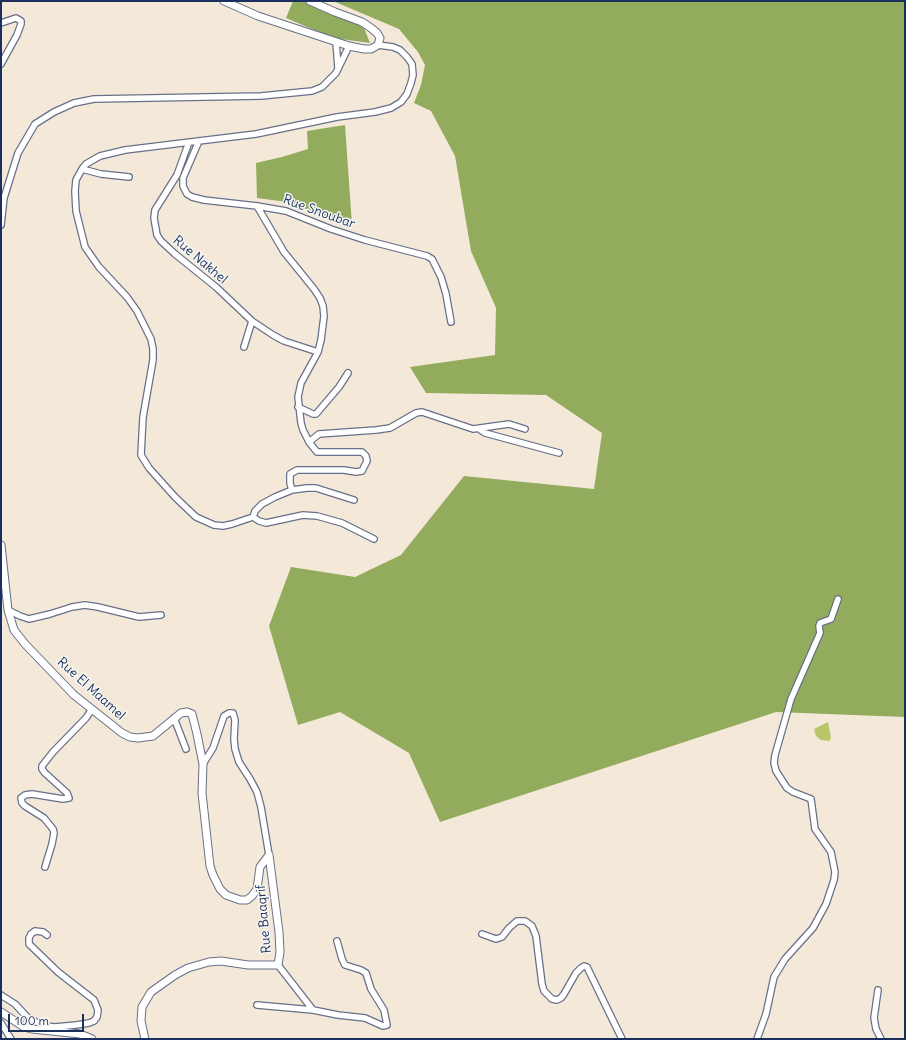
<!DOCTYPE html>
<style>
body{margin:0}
#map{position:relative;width:906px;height:1040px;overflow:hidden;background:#f4e9d8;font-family:Delius,sans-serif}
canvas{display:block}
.frame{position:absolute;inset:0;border:2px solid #1b2f5e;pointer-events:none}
.scale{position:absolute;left:8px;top:1014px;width:76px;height:18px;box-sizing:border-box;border:2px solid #1b2f5e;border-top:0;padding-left:5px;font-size:12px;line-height:14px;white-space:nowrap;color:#1b2f5e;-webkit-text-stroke:3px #f6f6f2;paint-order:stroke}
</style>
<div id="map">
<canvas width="906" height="1040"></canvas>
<div class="frame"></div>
<div class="scale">100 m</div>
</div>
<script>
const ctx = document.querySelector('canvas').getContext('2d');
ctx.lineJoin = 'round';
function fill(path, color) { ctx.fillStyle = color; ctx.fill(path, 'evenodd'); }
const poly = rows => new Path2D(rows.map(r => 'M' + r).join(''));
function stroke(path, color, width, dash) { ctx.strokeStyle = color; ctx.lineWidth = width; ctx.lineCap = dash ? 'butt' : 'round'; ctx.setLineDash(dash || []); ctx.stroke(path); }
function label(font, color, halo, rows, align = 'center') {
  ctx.font = font + ' Delius,sans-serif'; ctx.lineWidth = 3; ctx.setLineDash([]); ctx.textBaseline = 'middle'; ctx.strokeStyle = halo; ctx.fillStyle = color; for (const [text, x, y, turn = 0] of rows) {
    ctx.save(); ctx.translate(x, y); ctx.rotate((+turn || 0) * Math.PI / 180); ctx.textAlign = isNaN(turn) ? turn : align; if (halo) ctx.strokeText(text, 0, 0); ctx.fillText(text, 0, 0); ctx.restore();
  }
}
const green = poly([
 [828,722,831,738,829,741,821,740,816,736,814,729]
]);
const forest = poly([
 [293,1,307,1,364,28,370,43,333,38,286,18],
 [333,1,905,1,905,717,776,712,440,822,409,753,340,712,298,725,269,626,291,567,355,577,401,555,464,476,594,489,602,433,546,395,426,393,410,367,495,355,496,308,471,251,455,156,431,111,414,103,421,85,425,65,418,52,399,29],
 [345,125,352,225,322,215,287,202,257,198,256,163,282,157,308,149,307,131]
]);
const minor = poly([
 [1,23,16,18,21,21,21,24,17,35,1,64],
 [336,42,338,68],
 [199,141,183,178,183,186,187,194,192,197,204,200,257,206,286,211,331,229,365,240,427,256,432,259,441,277,446,294,451,322],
 [189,142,177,175,155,210,154,218,157,235,161,241,175,254,216,287,252,321,273,335,284,341,318,352],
 [82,169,101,174,129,177],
 [257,206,284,252,314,289,320,298,323,306,324,316,321,340,318,352,301,383,298,397,301,423,303,430,309,442,317,452,362,452,366,456,367,461,362,471,356,472,344,470,297,470,290,474,290,483,292,490],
 [1,225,4,198,18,153,35,124,54,112,74,103,94,99,261,96,312,91,322,87,336,73,349,46],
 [244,347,252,321],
 [298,407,313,414,316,414,339,387,348,373],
 [479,429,485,433,559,453],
 [309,442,319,434,376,430,390,428,416,413,422,412,473,429,509,424,525,429],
 [354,500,316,488,307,488,292,490,275,497,262,504,255,511,253,517,232,524,223,526,214,525,196,517,175,497,149,468,141,455,143,417,153,360,153,349,151,339,137,311,127,297,99,267,85,247,76,211,75,191,76,180,82,169,86,164,100,156,125,150,256,134,337,117,375,112,391,108,401,102,407,94,411,83,413,75,412,64,407,57,400,50,393,47,378,45],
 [253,517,259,521,266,523,303,515,317,516,342,523,374,539],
 [8,610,20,616,29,619,50,614,72,607,85,605,98,607,139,617,161,615],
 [174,718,186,749],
 [203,764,213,748,224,716,229,713,233,713,235,720,234,739,235,749,239,762,250,779,257,792,261,807,269,855],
 [45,867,52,844,54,833,53,829,44,818,25,806,22,803,21,798,25,795,32,794,63,799,69,798,67,793,45,773,42,769,42,766,53,752,86,718,92,709],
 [482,934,496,939,502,937,509,928,517,921,525,921,532,926,536,936,542,984,544,991,552,999,557,1000,561,998,564,994,576,973,581,968,584,966,587,967,622,1039],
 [878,990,874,1018,876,1029,881,1039],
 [1,995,15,1004,29,1019,46,1026,55,1027,76,1025,89,1023,94,1021,97,1017,98,1010,94,1000,58,972,29,944,29,938,31,934,35,931,43,932,47,935],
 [257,1005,313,1010,278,965],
 [313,1010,338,1015,365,1018,383,1026,387,1025,384,1010,371,989,366,973,361,970,345,965,342,959,337,941],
 [1,1023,11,1039],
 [757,1039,766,1014,774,977,785,959,813,928,826,904,834,880,835,872,831,852,815,829,811,799,793,792,787,788,776,771,774,763,775,755,791,699,820,633,819,626,820,623,831,619,838,599]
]);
const tertiary = poly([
 [224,1,258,16,349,46,364,49,371,49,378,45,380,38,377,33,371,28,362,22,335,12,310,1],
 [1,545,8,610,14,630,25,644,74,695,122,733,130,737,138,738,153,736,181,713,187,712,192,714,197,734,203,764,202,793,210,866,213,875,220,889,226,895,240,900,247,900,252,896,257,889,260,867,269,855],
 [1,1012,24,1027,32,1029,80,1034,92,1039],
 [145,1039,141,1021,142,1007,151,992,175,975,188,968,209,962,221,961,248,965,278,965,280,952,279,932,269,855]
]);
const streetNames = [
 ["Rue Snoubar",319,212,20],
 ["Rue Nakhel",200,260,40],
 ["Rue El Maamel",91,689,42],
 ["Rue Baaqrif",264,919,-95]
];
fill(green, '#b8c669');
fill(forest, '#92ab5d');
stroke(minor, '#677089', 8);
stroke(tertiary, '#677089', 9);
stroke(minor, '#fff', 5.5);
stroke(tertiary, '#fff', 7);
label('13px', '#1b2f5e', '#f6f6f2', streetNames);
</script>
